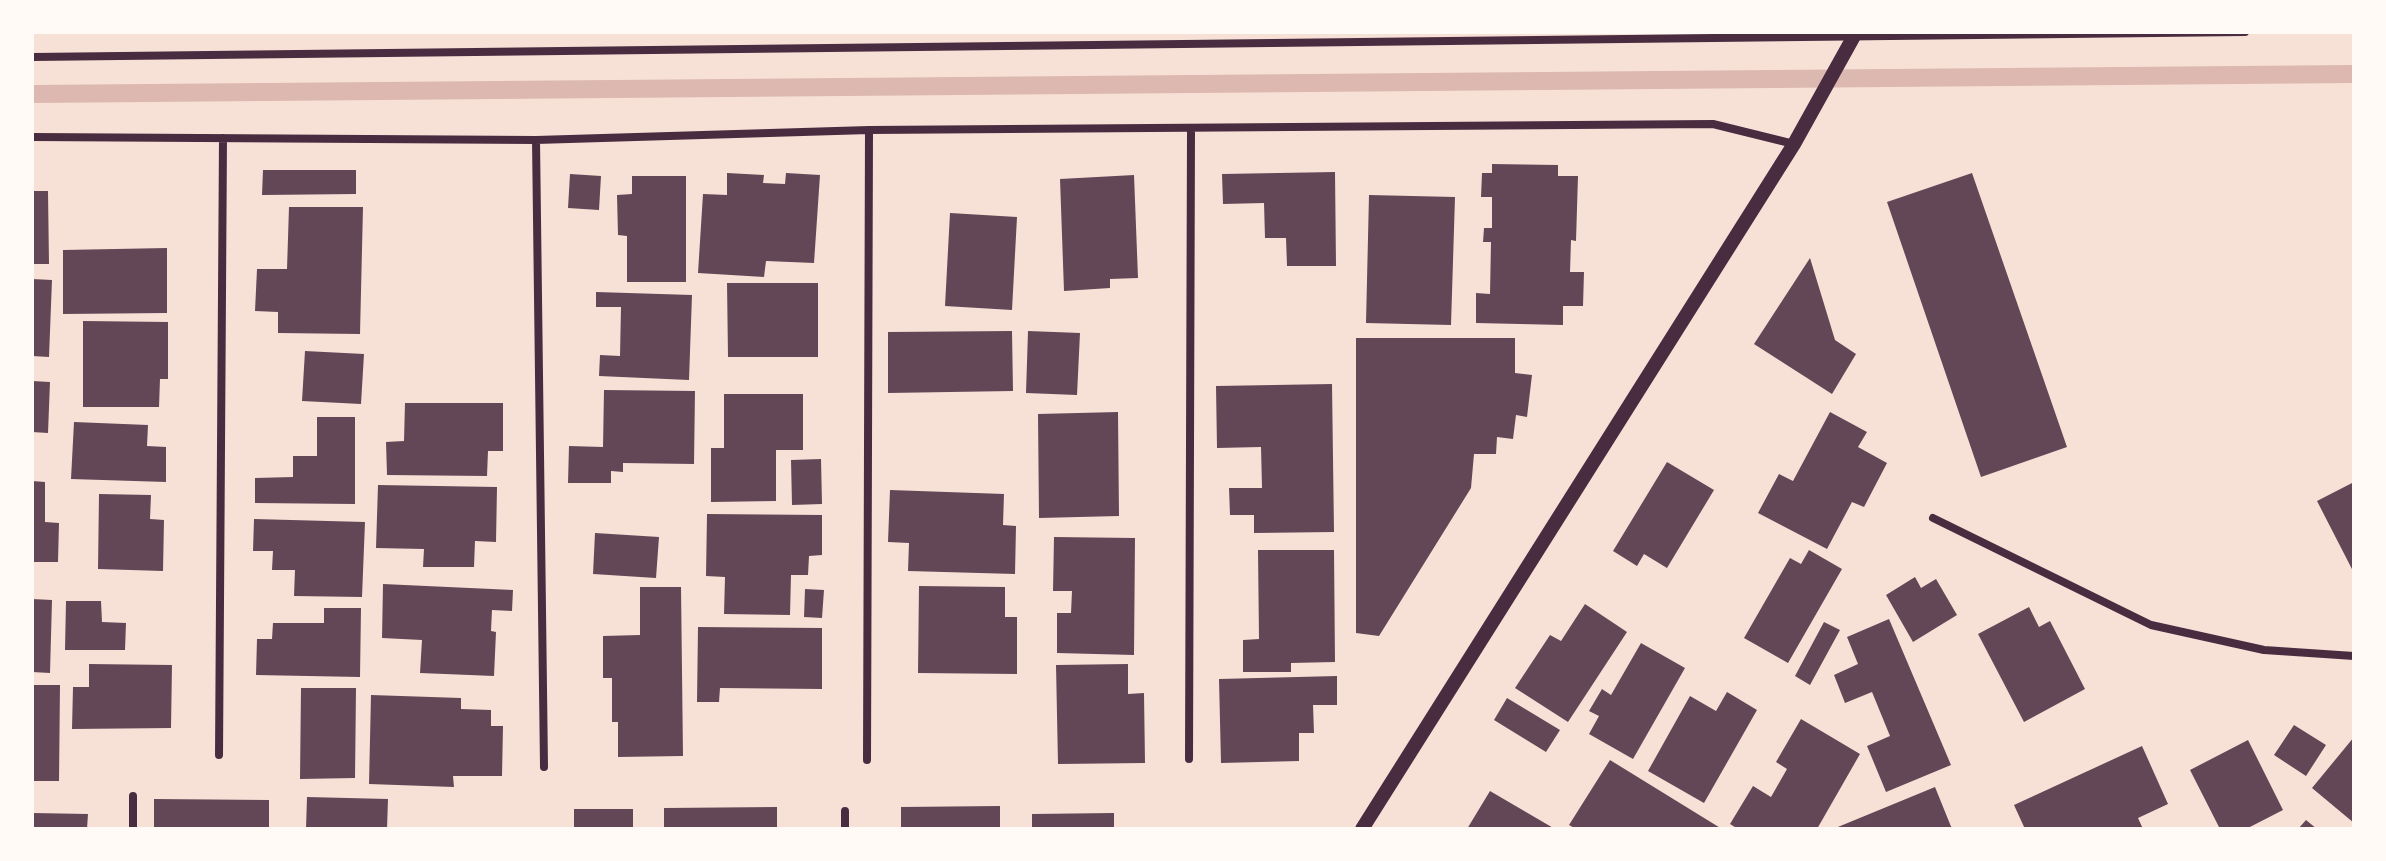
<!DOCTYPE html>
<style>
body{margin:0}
#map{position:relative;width:2386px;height:861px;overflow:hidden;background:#f7e1d7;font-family:"Golos Text",sans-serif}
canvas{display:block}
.frame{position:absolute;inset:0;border:34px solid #fffaf5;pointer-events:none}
</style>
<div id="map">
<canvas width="2386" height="861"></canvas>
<div class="frame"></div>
</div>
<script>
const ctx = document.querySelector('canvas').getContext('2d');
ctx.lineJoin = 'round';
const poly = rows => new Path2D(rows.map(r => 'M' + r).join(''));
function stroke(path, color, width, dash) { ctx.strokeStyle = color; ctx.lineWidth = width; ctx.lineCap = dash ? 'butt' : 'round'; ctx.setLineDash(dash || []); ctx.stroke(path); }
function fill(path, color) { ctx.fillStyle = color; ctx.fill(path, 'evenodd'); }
const stream = poly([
 [32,94,2354,74]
]);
const building = poly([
 [1492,164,1558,165,1558,176,1578,176,1576,241,1571,240,1570,272,1584,272,1583,306,1563,306,1563,325,1476,323,1476,293,1490,294,1491,242,1483,242,1484,228,1492,228,1492,197,1481,197,1482,173,1492,173],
 [263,170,356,170,356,194,262,195],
 [1335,172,1336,266,1287,266,1286,238,1265,238,1264,203,1223,204,1222,174],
 [727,173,764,175,763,183,785,184,786,173,820,175,814,263,766,261,764,277,698,273,703,194,727,195],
 [1972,173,2067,447,1981,477,1887,202],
 [570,174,601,176,599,210,568,208],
 [1134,175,1138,278,1110,279,1110,288,1064,291,1060,179],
 [632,176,686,176,686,282,627,282,627,236,618,235,617,195,632,194],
 [32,191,48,191,49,264,32,264],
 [1369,195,1455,197,1451,325,1366,323],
 [289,207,363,207,360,334,278,333,278,312,255,311,257,269,287,269],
 [950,213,1017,217,1012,310,945,306],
 [167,248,167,313,63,314,63,250],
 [1810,258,1835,340,1856,354,1832,394,1754,344],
 [32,279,52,280,49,357,32,356],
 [727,283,818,283,818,357,728,357],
 [596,292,692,295,689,380,599,376,600,355,620,356,621,307,596,307],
 [83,321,168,322,168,379,160,379,159,407,83,407],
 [1012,331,1013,391,888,393,888,332],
 [1028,331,1080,333,1077,395,1026,393],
 [1356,338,1515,338,1515,373,1532,375,1527,417,1516,415,1513,439,1497,437,1496,454,1474,454,1471,488,1379,636,1356,633],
 [305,351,364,354,361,404,302,401],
 [32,381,50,382,48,433,32,432],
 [1332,384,1334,532,1254,533,1254,515,1230,515,1229,488,1262,488,1261,447,1217,448,1216,386],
 [604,390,695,391,694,464,623,463,623,472,611,471,611,483,568,483,569,446,603,447],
 [724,394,803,394,803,450,776,450,776,501,711,502,711,448,724,448],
 [405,403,503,403,503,451,488,451,487,476,387,475,386,442,404,441],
 [1118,412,1119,516,1039,518,1038,414],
 [1830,412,1867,432,1858,447,1887,463,1864,507,1852,502,1827,549,1758,513,1779,474,1793,481],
 [317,417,355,417,355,504,255,503,255,478,293,477,293,456,317,456],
 [74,422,148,425,147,446,166,447,166,482,71,479],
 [821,459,822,504,792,505,791,460],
 [1667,462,1714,490,1667,568,1644,554,1637,566,1613,551],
 [32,481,45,482,45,522,59,523,58,562,32,562],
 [2354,482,2354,573,2317,501],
 [378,485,497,487,496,542,475,541,474,567,423,567,424,549,376,548],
 [890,490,1004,494,1003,525,1016,526,1015,574,908,571,909,543,888,542],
 [99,494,151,495,150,519,164,520,163,571,98,569],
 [707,514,822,515,822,555,809,556,808,575,791,575,790,615,724,614,725,577,706,576],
 [254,519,365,522,362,597,294,596,295,570,272,570,273,551,253,551],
 [595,533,659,537,656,578,593,574],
 [1054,537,1135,538,1134,655,1057,653,1057,613,1071,613,1072,591,1053,591],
 [1258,550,1334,550,1335,662,1291,663,1291,672,1243,672,1243,640,1259,639],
 [1809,550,1842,569,1788,663,1744,638,1790,558,1801,564],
 [1915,577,1921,588,1936,579,1957,615,1913,642,1886,595],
 [383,584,513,590,512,611,492,610,491,631,496,632,494,676,420,673,422,640,382,638],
 [919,586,1005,587,1005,617,1017,617,1017,674,918,673],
 [640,587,681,587,683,756,618,757,618,722,612,722,612,678,603,678,603,636,640,635],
 [805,589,824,590,822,618,804,617],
 [32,599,52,600,50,673,32,672],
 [66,601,101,601,102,622,126,623,125,650,65,650],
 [1585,604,1627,632,1568,722,1515,688,1550,635,1561,641],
 [2029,607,2039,627,2050,621,2085,689,2024,722,1978,634],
 [324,608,361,608,360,677,256,675,257,639,272,639,273,623,324,623],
 [1889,619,1951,765,1886,792,1867,746,1890,736,1872,692,1845,703,1834,675,1858,664,1847,637],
 [1824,622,1840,630,1810,685,1795,676],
 [698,627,822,628,822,689,720,688,719,702,697,702],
 [1641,643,1685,668,1633,759,1589,734,1599,716,1589,711,1602,689,1611,695],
 [89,664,172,665,171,728,72,729,73,687,89,687],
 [1128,664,1128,694,1144,693,1145,763,1058,764,1056,665],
 [1337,676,1337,705,1313,705,1314,733,1299,733,1299,761,1221,763,1219,679],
 [32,685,60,685,59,781,32,781],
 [301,688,356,688,355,778,300,779],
 [1727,692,1757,710,1704,803,1648,771,1690,696,1716,711],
 [371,695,461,698,461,709,491,710,491,726,503,726,502,776,453,776,454,787,369,784],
 [1507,698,1560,730,1546,752,1494,720],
 [1801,719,1860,754,1817,829,1738,829,1730,824,1753,786,1771,797,1787,769,1776,762],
 [2294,725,2326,745,2306,776,2274,755],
 [2354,737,2354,823,2312,788],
 [2248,740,2283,810,2246,829,2220,829,2190,770],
 [2142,746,2168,804,2138,818,2143,829,2025,829,2014,805],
 [1610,760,1722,829,1576,829,1569,825],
 [1935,787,1952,829,1833,829],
 [1490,791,1555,829,1467,829],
 [307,797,388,799,387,829,306,829],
 [154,799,269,800,269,829,154,829],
 [1000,806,1000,829,901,829,901,807],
 [777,807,777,829,664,829,664,808],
 [574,809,633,809,633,829,574,829],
 [32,813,88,814,87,829,32,829],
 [1114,813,1114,829,1032,829,1032,814],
 [2306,820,2317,829,2298,829]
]);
const minor = poly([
 [32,57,2245,32],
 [32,137,536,140,869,130,1713,124,1794,144],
 [536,140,544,767],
 [1933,518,2151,625,2264,650,2354,656],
 [219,755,223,138],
 [1189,759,1191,129],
 [867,760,869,130],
 [133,829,133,796],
 [845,829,845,811]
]);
const tertiary = poly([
 [1362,829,1794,144,1854,36]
]);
stroke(stream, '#dcb8b0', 18);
fill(building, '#644757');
stroke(minor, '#4a2c40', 8);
stroke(tertiary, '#4a2c40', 14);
</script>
